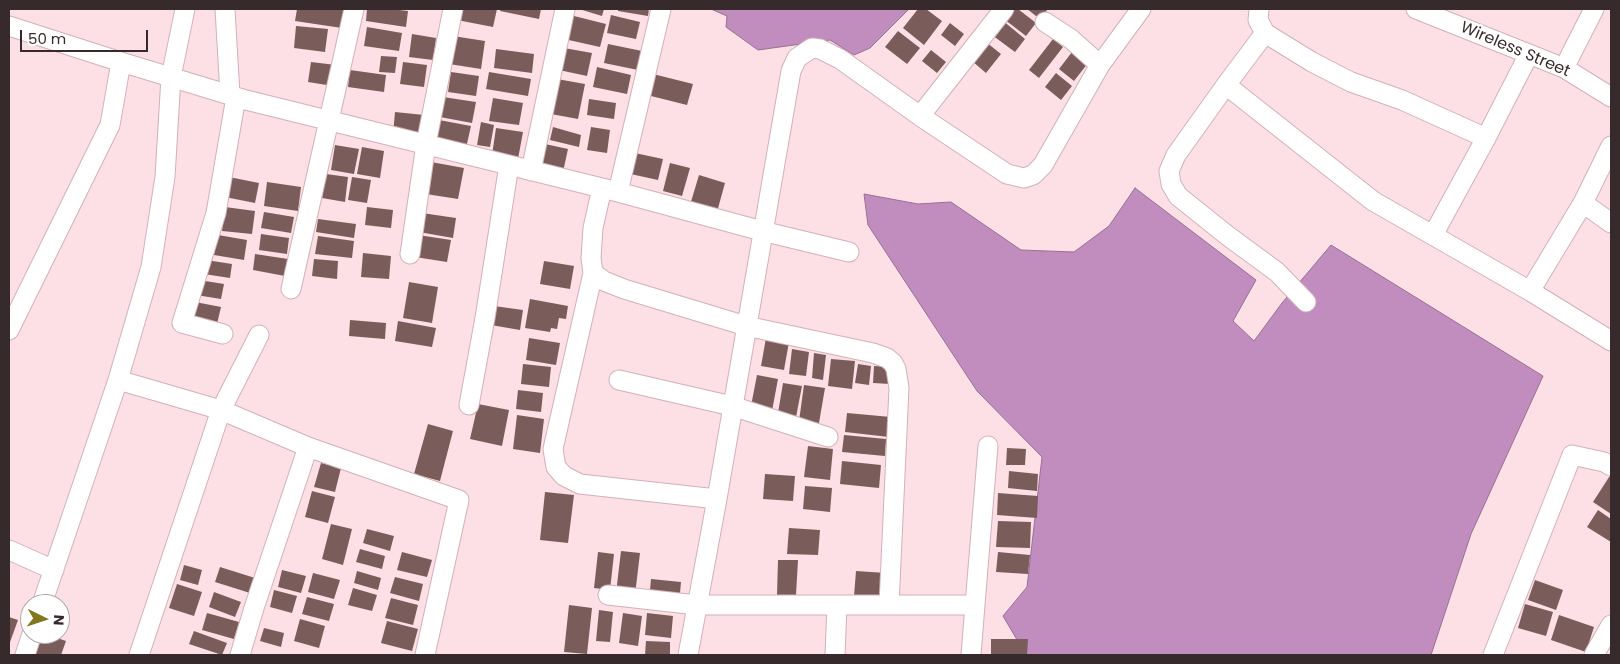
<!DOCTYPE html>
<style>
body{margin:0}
#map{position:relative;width:1620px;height:664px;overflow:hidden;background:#fce0e5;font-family:Poppins,sans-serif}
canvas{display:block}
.frame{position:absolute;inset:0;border:10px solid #372a2c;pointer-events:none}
.north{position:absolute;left:20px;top:594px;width:50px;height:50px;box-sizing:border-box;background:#fff;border:1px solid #afaaab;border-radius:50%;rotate:94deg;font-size:14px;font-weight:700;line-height:20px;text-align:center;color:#372a2c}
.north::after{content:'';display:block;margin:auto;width:18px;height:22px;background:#81781d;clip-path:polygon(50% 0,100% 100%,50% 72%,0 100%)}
.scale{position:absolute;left:20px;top:30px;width:128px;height:22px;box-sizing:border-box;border:2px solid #372a2c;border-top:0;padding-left:6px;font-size:15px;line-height:18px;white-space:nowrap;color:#372a2c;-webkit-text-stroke:4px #fff;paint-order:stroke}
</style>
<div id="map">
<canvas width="1620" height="664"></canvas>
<div class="frame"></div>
<div class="north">N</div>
<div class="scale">50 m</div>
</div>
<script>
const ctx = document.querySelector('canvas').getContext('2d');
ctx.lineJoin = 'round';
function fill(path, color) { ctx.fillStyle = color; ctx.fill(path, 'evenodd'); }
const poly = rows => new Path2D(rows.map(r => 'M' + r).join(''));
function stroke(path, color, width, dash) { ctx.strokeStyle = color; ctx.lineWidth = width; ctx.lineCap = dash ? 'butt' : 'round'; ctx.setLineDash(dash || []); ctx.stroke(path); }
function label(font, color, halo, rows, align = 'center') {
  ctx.font = font + ' Poppins,sans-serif'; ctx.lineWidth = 5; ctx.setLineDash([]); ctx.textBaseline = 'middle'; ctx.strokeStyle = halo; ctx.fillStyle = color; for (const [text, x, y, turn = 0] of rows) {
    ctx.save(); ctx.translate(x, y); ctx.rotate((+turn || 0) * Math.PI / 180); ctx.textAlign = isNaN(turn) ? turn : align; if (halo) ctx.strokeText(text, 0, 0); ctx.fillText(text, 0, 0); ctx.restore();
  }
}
const water = poly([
 [711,9,909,9,870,48,854,55,830,40,758,50,726,27,727,16,711,9],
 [1135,188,1256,280,1233,321,1254,341,1282,303,1331,245,1543,376,1471,534,1431,655,1026,655,1003,616,1027,587,1042,457,977,391,868,225,864,194,918,204,951,202,1021,250,1074,252,1109,226,1135,188]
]);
const building = poly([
 [297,9,345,9,342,28,295,21],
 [367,9,390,9,408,11,406,27,366,21],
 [459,9,497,9,493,27,457,20],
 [501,9,541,9,539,19,500,11],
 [579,9,604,9,602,16],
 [618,9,649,9,648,16,618,11],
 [918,9,926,9,942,21,924,45,903,28],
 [1012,9,1018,9,1036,23,1026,36,1004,19],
 [1027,9,1048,9,1040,19],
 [570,15,606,24,600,47,564,39],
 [611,15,640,22,636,39,607,33],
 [1002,20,1025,39,1015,52,992,35],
 [950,23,964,34,955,46,941,35],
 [296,26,328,29,325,52,294,48],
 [367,27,402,33,399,51,364,46],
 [898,31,920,48,907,64,885,47],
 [412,34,436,38,433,60,409,57],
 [453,36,485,41,481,69,449,64],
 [1053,39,1063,47,1039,78,1029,70],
 [986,42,1001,54,986,73,972,61],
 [608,44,642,51,638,70,604,63],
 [564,48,592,53,587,76,559,70],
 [496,49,534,54,532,73,494,68],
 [931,50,946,62,937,73,922,61],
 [1072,52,1088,63,1074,81,1059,69],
 [381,56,397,57,395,73,379,72],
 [311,62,336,65,333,86,308,82],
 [403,62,427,65,424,87,400,84],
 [597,67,631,75,627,94,593,87],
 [350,70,386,75,384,92,348,87],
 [451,72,479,76,476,96,448,92],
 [489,72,531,79,528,96,486,89],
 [1056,73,1072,86,1061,100,1045,87],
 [653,74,693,84,687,105,647,95],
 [557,79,585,84,578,119,551,114],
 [443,97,476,102,472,123,440,117],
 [493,98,523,103,519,125,489,121],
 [589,99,616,103,614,119,587,115],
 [395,112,424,115,422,137,393,134],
 [439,120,471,126,466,148,435,141],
 [481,122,494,125,490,147,477,145],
 [553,127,581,135,579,147,550,140],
 [591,127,610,130,607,153,587,150],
 [496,128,523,132,518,159,492,155],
 [545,144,568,149,563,172,540,168],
 [335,145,359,149,354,174,331,170],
 [362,147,384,151,380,178,357,174],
 [630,152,663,159,658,180,626,173],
 [431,162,464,168,458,199,426,194],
 [670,163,690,168,682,196,663,191],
 [326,174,348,177,345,202,322,198],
 [699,175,725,183,717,212,690,205],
 [229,177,259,183,255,203,225,197],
 [352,177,371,180,367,203,348,200],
 [267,182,301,187,298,211,264,206],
 [225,207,255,211,252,234,222,231],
 [367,207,393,210,391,228,365,225],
 [264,212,294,217,291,233,261,228],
 [422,213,456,218,453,238,419,232],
 [318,219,356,224,354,238,316,232],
 [261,234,289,238,287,254,259,250],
 [218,235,247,240,244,260,214,255],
 [418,235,451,240,447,262,415,257],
 [318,236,354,241,352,258,315,254],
 [363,253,391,256,389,279,361,277],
 [255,254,288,259,285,276,253,270],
 [314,259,338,261,337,279,312,276],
 [206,260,232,264,230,278,204,274],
 [544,261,574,266,570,289,540,284],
 [199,280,224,284,221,299,196,295],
 [409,282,438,287,432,323,403,318],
 [530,299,568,306,566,319,559,318,557,329,551,328,550,332,525,328],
 [190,301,221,307,217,324,187,318],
 [494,306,523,310,520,330,491,325],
 [350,320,386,323,385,339,349,336],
 [398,321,436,328,432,347,395,341],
 [529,338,560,343,556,365,526,360],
 [766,338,789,342,784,370,761,366],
 [792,349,809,352,806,376,789,374],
 [814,353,826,355,823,380,812,378],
 [831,359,855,361,852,389,828,386],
 [523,364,551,367,549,387,521,384],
 [858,364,871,366,869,385,855,383],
 [874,366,892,367,890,384,873,383],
 [757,375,778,379,772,411,751,406],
 [783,383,802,386,796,417,778,413],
 [804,385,825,388,819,423,799,421],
 [518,390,543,393,541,412,516,409],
 [478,404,509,410,502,446,470,439],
 [847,413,891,417,889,437,845,432],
 [517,415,544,419,540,453,513,449],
 [428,424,453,431,440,481,414,474],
 [844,435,886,439,885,456,842,452],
 [808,446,833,449,830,480,804,477],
 [1007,448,1026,449,1025,465,1006,465],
 [842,461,881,465,879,488,840,484],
 [321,463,341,468,335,492,314,487],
 [1009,471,1038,474,1037,491,1008,488],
 [765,474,795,476,793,501,763,499],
 [1611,474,1611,514,1593,502],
 [805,486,832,488,830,512,803,509],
 [312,491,335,497,328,523,305,517],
 [545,492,574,495,568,543,540,540],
 [998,493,1038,496,1037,518,997,515],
 [1598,510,1611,519,1611,542,1587,527],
 [998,521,1031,522,1030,548,996,547],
 [331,524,352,529,343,565,322,559],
 [789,528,820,530,818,555,787,554],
 [367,529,394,536,390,551,363,543],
 [360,549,385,556,382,569,356,562],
 [621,551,640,553,635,595,616,593],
 [402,552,432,560,427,577,397,570],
 [598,552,614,554,610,590,594,588],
 [998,552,1030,555,1028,574,996,572],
 [778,560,798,560,796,595,777,595],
 [184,565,202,570,198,585,180,580],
 [220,567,255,578,250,593,215,582],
 [282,570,306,576,301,593,278,587],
 [357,571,381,578,378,590,354,583],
 [856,571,886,573,884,598,854,596],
 [313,573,340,580,334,599,308,592],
 [395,577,423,584,419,601,390,593],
 [651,579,681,582,679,604,649,601],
 [1535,580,1563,590,1556,610,1528,600],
 [177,584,202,592,194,616,169,608],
 [353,588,377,595,372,611,348,605],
 [274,590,297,596,292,613,270,607],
 [214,592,241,602,235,617,209,607],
 [307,597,334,604,329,621,302,614],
 [391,598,418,605,413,625,385,618],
 [1525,604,1553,612,1546,636,1518,628],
 [569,605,592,608,587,654,564,652],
 [599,610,613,612,610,642,596,641],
 [207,613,239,622,234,639,202,630],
 [623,613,642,616,638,646,619,643],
 [647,613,673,616,671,638,645,635],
 [1559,615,1594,627,1586,652,1551,640],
 [9,617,18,620,9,645],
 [300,619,325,626,319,648,294,641],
 [387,621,418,629,412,651,381,643],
 [264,628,284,633,281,647,260,641],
 [194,631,227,643,222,655,189,644],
 [37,634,46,634,66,641,61,655,29,655],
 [991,639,1028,639,1027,655,991,655],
 [646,641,670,642,670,655,645,655]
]);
const minor = poly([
 [225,9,230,95],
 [1259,9,1258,20,1265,33,1226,85,1373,201,1530,291,1611,341],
 [1416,9,1564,68,1611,97],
 [1045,22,1071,39,1100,65],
 [9,26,121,62],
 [1265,33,1312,62,1351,82,1402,100,1486,138],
 [1564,68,1594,9],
 [1226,85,1176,155,1169,171,1171,184,1178,196,1228,236,1277,272,1306,302],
 [920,116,1007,174,1024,178,1033,175,1043,165,1100,65,1141,9],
 [1611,146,1583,203,1611,223],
 [531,171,565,9],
 [602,188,593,228,591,258,593,273,604,281,624,289,746,326,873,353,887,358,893,363,896,369,899,388,889,605],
 [618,192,661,9],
 [1433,235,1486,138,1529,54],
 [410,254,426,144,453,9],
 [593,273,553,449,556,467,564,476,580,484,717,499],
 [291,289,354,9],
 [1530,291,1583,203],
 [9,330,110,125,121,62,246,100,618,192,762,231,849,252],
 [223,334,182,323,216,213,236,97],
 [118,380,221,410,308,447,459,500,425,655],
 [619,380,732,406,828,437],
 [469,405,485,318,509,165],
 [9,550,54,570],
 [608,595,697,605,975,605,988,446],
 [42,604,118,380,151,267,165,177,171,77,185,9],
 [25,655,32,634],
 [139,655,221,410,259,335],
 [240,655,254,608,308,447],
 [688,655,717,499,791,71,797,58,812,48,820,49,840,59,920,116,1004,9],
 [835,655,837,605],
 [971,655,975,605],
 [1493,655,1572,455,1604,462,1611,466],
 [1594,655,1611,625]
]);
const streetNames = [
 ["Wireless Street",1515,50,23]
];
fill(water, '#c18dbf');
stroke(water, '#986f93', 1);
fill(building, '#7a5d5a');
stroke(minor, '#d2b1b7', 21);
stroke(minor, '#fff', 19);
label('16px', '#372a2c', '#fff', streetNames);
</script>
